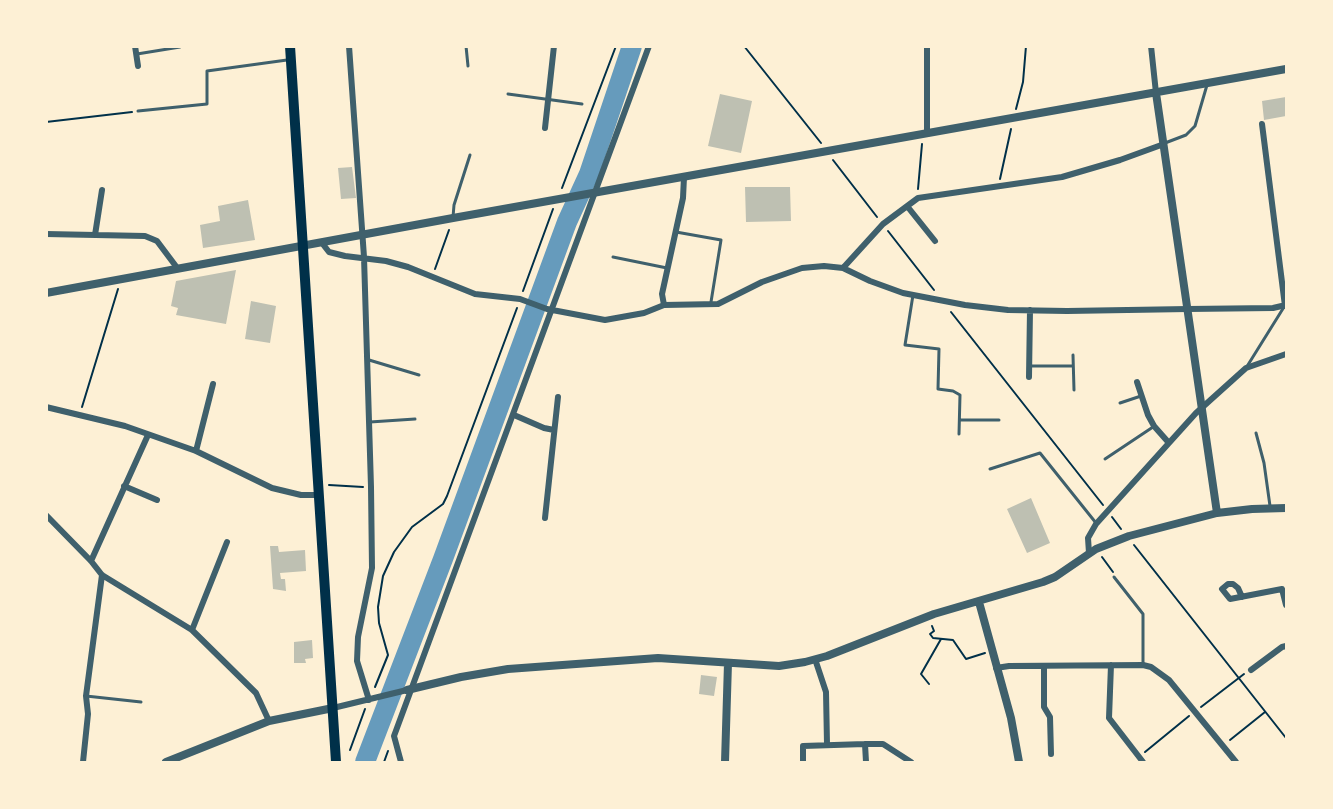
<!DOCTYPE html>
<style>
body{margin:0}
#map{position:relative;width:1333px;height:809px;overflow:hidden;background:#fdf0d5;font-family:"Open Sans",sans-serif}
canvas{display:block}
.frame{position:absolute;inset:0;border:48px solid #fdf0d5;pointer-events:none}
</style>
<div id="map">
<canvas width="1333" height="809"></canvas>
<div class="frame"></div>
</div>
<script>
const ctx = document.querySelector('canvas').getContext('2d');
ctx.lineJoin = 'round';
const poly = rows => new Path2D(rows.map(r => 'M' + r).join(''));
function stroke(path, color, width, dash) { ctx.strokeStyle = color; ctx.lineWidth = width; ctx.lineCap = dash ? 'butt' : 'round'; ctx.setLineDash(dash || []); ctx.stroke(path); }
function fill(path, color) { ctx.fillStyle = color; ctx.fill(path, 'evenodd'); }
const river = poly([
 [365,762,443,559,567,222,589,174,632,46]
]);
const building = poly([
 [720,94,752,101,741,153,708,146],
 [1286,97,1286,116,1264,120,1262,101],
 [352,167,356,198,341,199,338,168],
 [745,187,790,187,791,221,746,222],
 [248,200,255,240,203,248,200,225,220,221,218,206],
 [236,270,226,324,176,315,178,308,171,306,176,281],
 [251,301,276,306,270,343,245,339],
 [1031,498,1050,543,1027,553,1007,509],
 [270,546,278,546,279,552,305,550,306,571,280,573,281,579,285,579,286,591,273,589],
 [312,640,313,658,305,659,306,663,294,663,294,642],
 [701,675,717,677,714,696,699,694]
]);
const path = poly([
 [744,46,821,143],
 [1016,109,1023,82,1026,46],
 [46,122,132,112],
 [833,160,877,217],
 [1000,179,1011,129],
 [562,188,616,46],
 [918,189,922,144],
 [888,231,934,290],
 [435,269,449,230],
 [523,291,553,209],
 [951,312,1103,505],
 [82,407,118,289],
 [329,485,363,487],
 [1112,517,1121,529],
 [1134,545,1286,738],
 [1102,557,1113,572],
 [932,626,934,631,930,634,933,638,953,640,966,659,985,653],
 [929,684,921,674,941,639],
 [375,687,388,655,379,623,378,607,383,576,394,552,412,527,443,504,447,496,517,308],
 [1201,707,1244,674],
 [1230,740,1265,712],
 [350,750,365,709],
 [1145,752,1189,716],
 [384,762,388,751]
]);
const service = poly([
 [466,46,468,66],
 [137,54,180,47],
 [508,94,582,104],
 [138,111,207,104,207,71,287,60],
 [1165,143,1186,135,1195,126,1207,85],
 [453,217,454,205,470,155],
 [676,232,721,240,711,302],
 [613,257,667,268],
 [913,295,905,345,939,349,938,389,953,391,960,395,959,434],
 [1073,355,1074,390],
 [369,360,419,375],
 [1031,366,1073,366],
 [1246,368,1284,307],
 [1120,403,1141,396],
 [961,420,999,420],
 [370,422,415,419],
 [1256,433,1264,463,1270,506],
 [1105,459,1153,427],
 [990,469,1040,453,1096,523],
 [1114,577,1143,614,1143,665],
 [86,696,141,702]
]);
const minor = poly([
 [135,46,138,66],
 [349,46,364,257,371,487,372,568,358,637,357,661,369,700],
 [927,46,927,134],
 [1151,46,1156,93],
 [1262,124,1285,306],
 [545,128,554,46],
 [907,206,935,241],
 [46,234,145,236,157,241,178,269],
 [95,235,102,190],
 [322,243,329,252,345,256,386,261,408,267,475,294,520,299,547,309,605,320,644,313,664,305,718,304,762,282,802,268,824,266,843,268,870,281,903,293,965,305,1008,310,1067,311,1188,309,1273,308,1286,305],
 [843,268,883,224,918,198,1062,177,1120,160,1164,144],
 [664,305,662,294,683,198,684,177],
 [1029,377,1030,310],
 [1137,382,1148,415,1154,426,1169,443],
 [46,407,125,426,196,451,272,488,301,495,319,495],
 [514,415,544,428,554,430],
 [196,451,213,384],
 [124,486,157,500],
 [46,515,91,561,102,575,192,630,256,693,269,721],
 [545,518,558,397],
 [1089,553,1088,538,1096,524,1196,413,1246,368,1286,354],
 [91,561,148,435],
 [1242,597,1238,588,1233,584,1228,584,1222,589,1230,599,1282,589,1286,605],
 [192,630,227,542],
 [815,659,826,692,827,744],
 [1111,665,1109,718,1143,762],
 [1044,666,1044,707,1050,717,1051,754],
 [996,668,1009,666,1143,665,1151,667,1169,680,1236,762],
 [1251,670,1282,647,1286,646],
 [333,708,407,690],
 [865,744,866,762],
 [83,762,88,714,86,696,102,575],
 [401,762,394,736,649,46],
 [803,762,803,746,865,744,883,744,911,762]
]);
const tertiary = poly([
 [1156,93,1217,513],
 [46,293,453,218,1286,69],
 [979,602,1011,718,1019,762],
 [407,690,461,677,508,669,658,658,779,666,805,662,827,656,934,614,1043,582,1055,577,1096,549,1129,536,1217,513,1252,509,1286,508],
 [166,762,269,721,333,708],
 [725,762,728,663]
]);
const primary = poly([
 [290,46,336,762]
]);
stroke(river, '#669bbc', 20);
fill(building, '#bec0b2');
stroke(path, '#003049', 2);
stroke(service, '#3f606c', 3);
stroke(minor, '#3f606c', 6);
stroke(tertiary, '#3f606c', 8);
stroke(primary, '#003049', 10);
</script>
